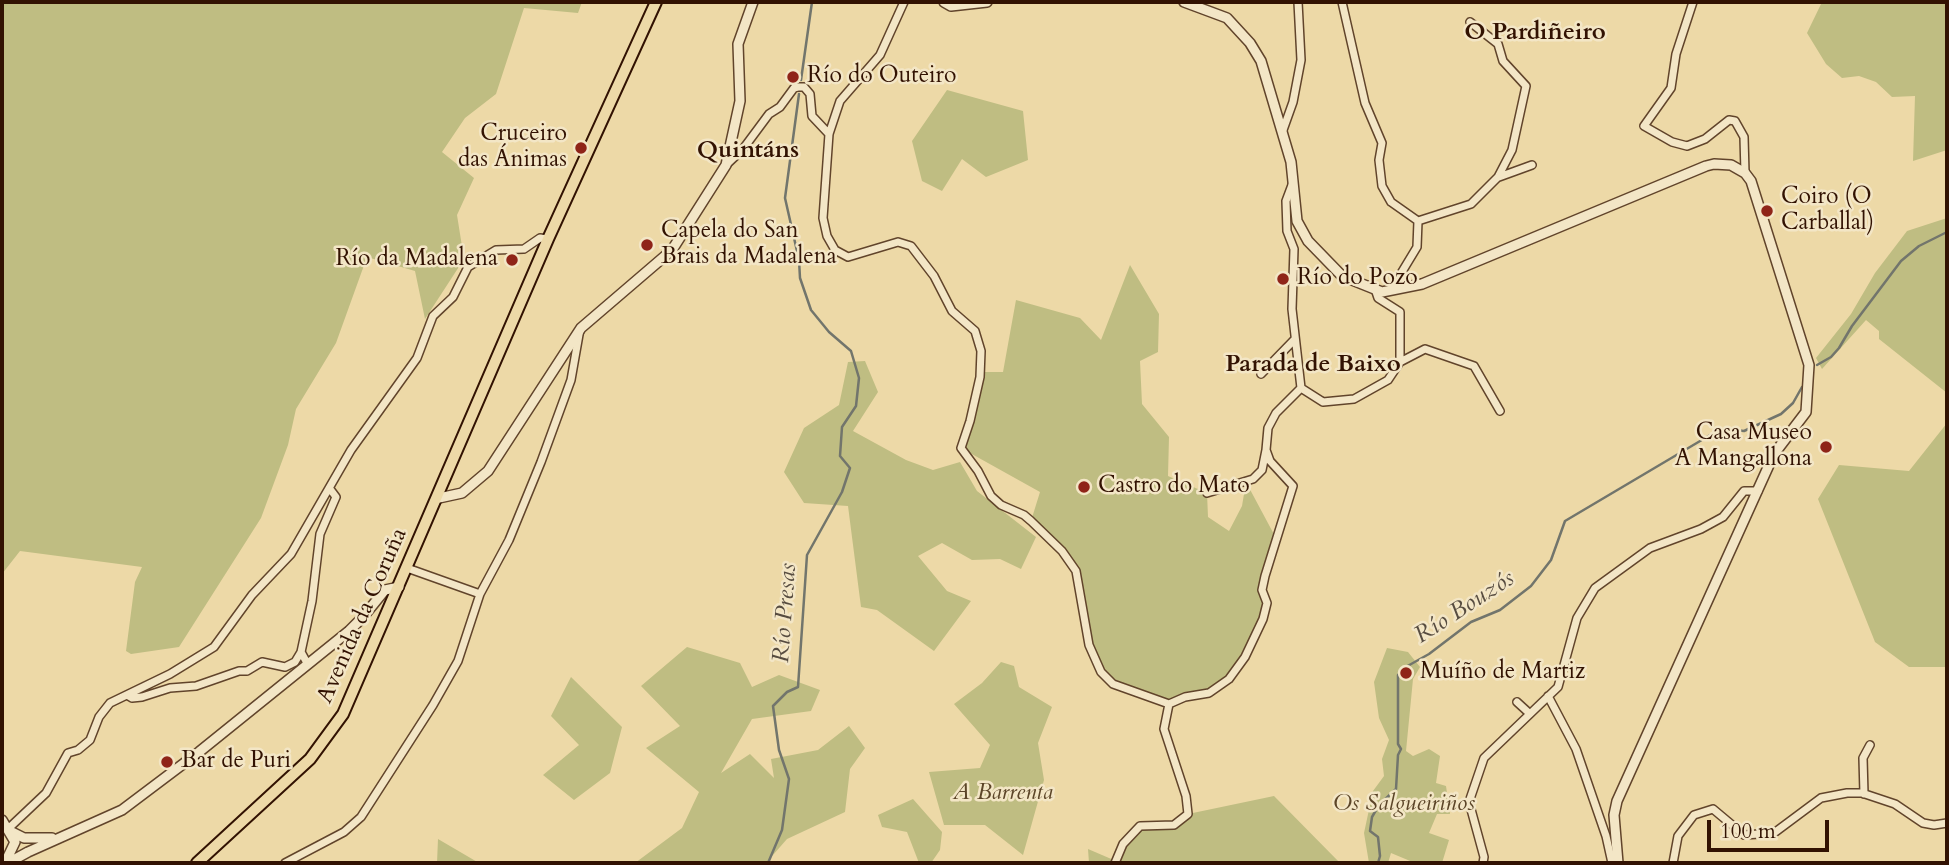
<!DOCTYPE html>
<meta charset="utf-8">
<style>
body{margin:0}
#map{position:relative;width:1949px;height:865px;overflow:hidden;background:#edd9a7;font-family:Cardo,serif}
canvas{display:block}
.frame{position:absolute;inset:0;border:4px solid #321202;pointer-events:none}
.scale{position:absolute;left:1707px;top:820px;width:122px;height:32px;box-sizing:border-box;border:4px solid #321202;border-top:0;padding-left:9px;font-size:21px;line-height:24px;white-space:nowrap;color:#321202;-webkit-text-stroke:5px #f3e6c6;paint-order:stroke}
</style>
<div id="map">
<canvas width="1949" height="865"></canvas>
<div class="frame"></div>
<div class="scale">100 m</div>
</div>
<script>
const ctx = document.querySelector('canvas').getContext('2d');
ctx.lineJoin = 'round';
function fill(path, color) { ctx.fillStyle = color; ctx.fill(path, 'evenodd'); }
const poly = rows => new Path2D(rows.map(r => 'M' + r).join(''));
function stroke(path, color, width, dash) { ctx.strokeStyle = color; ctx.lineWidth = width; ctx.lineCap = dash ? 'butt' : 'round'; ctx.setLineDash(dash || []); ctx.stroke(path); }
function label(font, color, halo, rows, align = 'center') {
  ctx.font = font + ' Cardo,serif'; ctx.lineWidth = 5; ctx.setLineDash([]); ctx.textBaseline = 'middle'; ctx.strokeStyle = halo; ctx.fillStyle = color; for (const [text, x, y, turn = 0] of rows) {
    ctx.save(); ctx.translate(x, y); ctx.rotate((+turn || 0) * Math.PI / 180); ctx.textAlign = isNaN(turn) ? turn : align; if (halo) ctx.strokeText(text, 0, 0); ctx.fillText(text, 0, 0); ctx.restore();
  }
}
const green = poly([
 [2,2,582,2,578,13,524,8,496,94,465,118,442,152,474,178,457,215,464,259,425,319,415,271,367,257,336,343,296,409,288,445,261,518,179,647,131,654,126,651,135,582,142,567,20,551,2,574],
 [1822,2,1947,2,1947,150,1913,161,1915,96,1892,97,1876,82,1859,76,1842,78,1826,64,1807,33],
 [947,90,1023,111,1028,160,986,177,962,159,942,191,922,181,912,141],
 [1947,218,1947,393,1879,339,1879,331,1866,320,1822,369,1816,358,1851,314,1875,273,1907,231],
 [1130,265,1159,314,1158,352,1140,361,1142,404,1169,437,1168,476,1207,493,1208,517,1229,531,1242,506,1246,482,1277,540,1262,590,1267,603,1263,619,1229,679,1209,693,1169,704,1113,684,1093,659,1076,571,1031,521,1040,492,961,448,980,372,1003,372,1016,300,1080,318,1101,340],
 [865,361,878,392,853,431,906,460,933,470,960,462,977,491,1036,537,1021,569,1000,559,972,560,942,543,918,556,947,591,971,601,934,651,877,610,861,607,848,506,804,503,784,472,804,428,839,405,848,362],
 [1947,423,1947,667,1909,667,1875,642,1818,499,1839,465,1909,471],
 [687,647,740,663,752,687,779,675,820,690,811,711,752,719,721,773,750,754,774,778,771,759,818,750,849,726,865,748,850,769,845,812,787,839,766,863,635,863,682,828,699,792,646,748,680,726,641,686],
 [1387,648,1408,652,1420,667,1413,679,1406,751,1413,756,1429,749,1440,756,1436,783,1446,786,1450,814,1437,814,1429,833,1449,840,1442,863,1415,863,1391,853,1388,863,1369,863,1364,833,1373,791,1384,776,1382,759,1389,740,1379,718,1374,682],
 [1001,662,1014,666,1019,687,1052,707,1038,743,1044,780,1023,855,985,825,944,825,929,772,980,768,990,745,954,704,982,683],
 [571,677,622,727,610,773,574,800,543,775,579,745,551,716],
 [1274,796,1340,863,1089,863,1088,849,1116,861,1123,844,1140,826,1174,825,1188,814],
 [913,799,942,832,940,850,931,863,919,863,907,832,882,827,878,815],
 [438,839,479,863,437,863]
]);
const stream = poly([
 [801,80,812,2],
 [1817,365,1831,357,1839,348,1852,326,1901,261,1919,246,1947,232],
 [768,863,782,830,789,779,779,750,773,706,787,692,798,687,807,555,842,492,850,468,840,456,842,427,856,406,859,378,851,351,829,332,811,310,800,278,799,260,785,198,799,94],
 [1378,863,1380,856,1378,837,1370,831,1372,817,1379,805,1396,789,1398,755,1401,749,1398,744,1398,675,1404,668,1429,654,1471,622,1500,610,1531,586,1551,560,1565,521,1717,431,1726,429,1744,431,1781,414,1793,403,1802,387]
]);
const minor = poly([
 [904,2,880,55,840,101,829,134,823,218,827,236,835,250,848,257,898,242,911,246,934,276,952,311,975,331,981,351,980,377,970,421,961,448,978,471,991,496,1001,505,1024,515,1031,521,1062,551,1076,571,1089,645,1101,672,1113,684,1169,704],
 [1342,2,1365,103,1382,143,1379,160,1382,186,1391,202,1418,221,1471,204,1498,177,1512,150,1526,86,1503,61,1498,44,1470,22],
 [1693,2,1676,54,1671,88,1644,126,1672,142,1687,146,1705,139,1729,120,1735,121,1744,137,1745,173],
 [1283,130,1293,102,1301,60,1298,2],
 [726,165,743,149,769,114,780,107,794,88,798,87,804,87,810,94,812,116,829,134],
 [1499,177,1532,165],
 [1391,290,1417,247,1418,221],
 [1400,362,1425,349,1474,366,1500,411],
 [1261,374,1295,339],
 [1301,388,1323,402,1354,399,1388,380,1400,362,1400,312,1378,298,1375,289],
 [1207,493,1253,479,1262,470,1266,450],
 [407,568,480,594],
 [307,663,301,652,312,601,320,534,336,497,330,489],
 [127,695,132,698,142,697,170,688,196,686,239,671,247,671,262,662,285,667,295,662,301,652],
 [1548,696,1576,749,1606,836,1612,863],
 [1517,702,1529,713],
 [1864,794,1863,758,1870,745],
 [9,828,46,793,68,753,78,750,90,740,99,717,110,703,170,674,214,647,252,595,291,554,351,450,417,358,433,316,453,297,468,267,496,250,524,249,540,238,548,239],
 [285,863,344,832,361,817,433,705,458,661,480,594,509,540,541,462,571,380,580,329],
 [1115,863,1123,844,1140,826,1174,825,1188,814,1186,796,1164,729,1169,704,1185,697,1209,693,1229,679,1245,657,1263,619,1267,603,1262,590,1265,576,1293,486,1270,461,1266,450,1268,428,1276,413,1301,388,1292,309,1294,249,1287,231,1286,201,1292,185],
 [1483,863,1484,857,1469,802,1484,758,1558,687,1577,618,1595,588,1650,548,1701,529,1723,517,1744,491,1758,491],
 [1673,863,1678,836,1694,815,1713,809,1744,835,1774,833,1821,798,1847,793,1862,793,1895,804,1923,823,1934,825,1947,823]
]);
const tertiary = poly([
 [944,2,951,6,987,2],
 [1184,2,1227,18,1250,43,1261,61,1291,162,1297,221,1308,241,1342,276,1382,292,1422,284,1706,166,1714,164,1731,165,1745,173,1751,181,1809,365,1806,412,1774,454,1617,801,1614,815,1618,863],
 [439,498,462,493,488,471,581,328,672,250,726,165,740,101,738,44,753,2],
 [2,820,15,842,5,863],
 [10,831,24,838,52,838],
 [8,863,28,852,122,810,199,752,349,631,363,617,385,590,399,587]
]);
const primary = poly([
 [197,863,310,759,343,714,548,239,656,2]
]);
const markers = [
 [793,77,7,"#8f2418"],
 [581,148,7,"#8f2418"],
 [1767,211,7,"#8f2418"],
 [647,245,7,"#8f2418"],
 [512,260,7,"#8f2418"],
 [1283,279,7,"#8f2418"],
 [1826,447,7,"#8f2418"],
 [1084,487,7,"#8f2418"],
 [1406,673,7,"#8f2418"],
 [167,762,7,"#8f2418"]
];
const poiNames = [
 ["Río do Outeiro",807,77],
 ["Cruceiro",567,135,"right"],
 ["das Ánimas",567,161,"right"],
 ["Coiro (O",1781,198],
 ["Carballal)",1781,224],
 ["Capela do San",661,232],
 ["Brais da Madalena",661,258],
 ["Río da Madalena",498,260,"right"],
 ["Río do Pozo",1297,279],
 ["Casa Museo",1812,434,"right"],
 ["A Mangallona",1812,460,"right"],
 ["Castro do Mato",1098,487],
 ["Muíño de Martiz",1420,673],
 ["Bar de Puri",181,762]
];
const streetNames = [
 ["Avenida da Coruña",363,616,-66]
];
const parkNames = [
 ["A Barrenta",1003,794],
 ["Os Salgueiriños",1404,805]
];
const neighbourhoodNames = [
 ["O Pardiñeiro",1535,33],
 ["Quintáns",748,151],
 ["Parada de Baixo",1313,365]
];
const waterNames = [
 ["Río Bouzós",1465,608,-33],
 ["Río Presas",786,613,-86]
];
fill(green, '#bfbd82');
stroke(stream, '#72756c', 2.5);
stroke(minor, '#61442b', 10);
stroke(tertiary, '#61442b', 12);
stroke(primary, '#321202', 14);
stroke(minor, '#f3e6c6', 7);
stroke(tertiary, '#f3e6c6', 9);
stroke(primary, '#edd9a7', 10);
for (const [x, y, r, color] of markers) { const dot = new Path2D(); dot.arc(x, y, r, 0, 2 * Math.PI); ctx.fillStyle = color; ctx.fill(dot); stroke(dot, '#f3e6c6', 2.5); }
label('23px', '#321202', '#f3e6c6', poiNames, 'left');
label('23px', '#321202', '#f3e6c6', streetNames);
label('italic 23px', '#5c4528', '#f3e6c6', parkNames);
label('bold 24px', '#321202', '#f3e6c6', neighbourhoodNames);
label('italic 24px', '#574c40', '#f3e6c6', waterNames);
</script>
